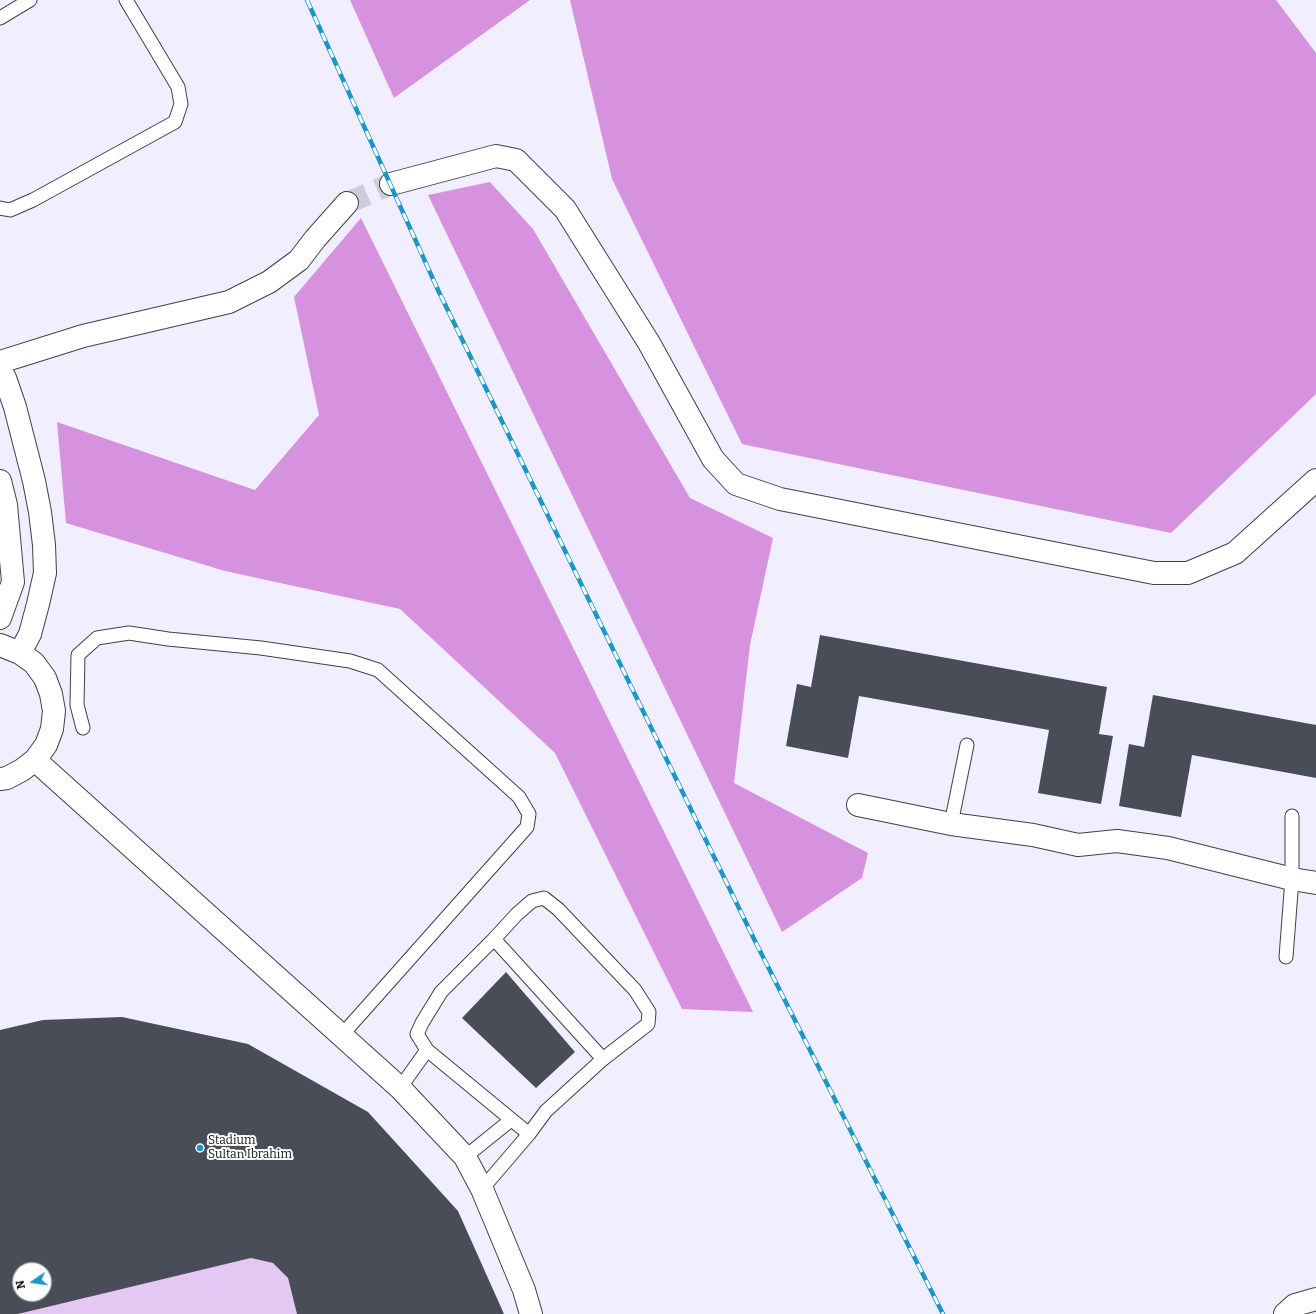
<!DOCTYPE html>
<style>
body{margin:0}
#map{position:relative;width:1316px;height:1314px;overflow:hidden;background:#f0eeff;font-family:Bitter,serif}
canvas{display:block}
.north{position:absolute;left:12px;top:1262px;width:40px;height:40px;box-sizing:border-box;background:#fff;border:1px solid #9f9f9f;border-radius:50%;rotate:257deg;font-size:11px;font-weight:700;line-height:16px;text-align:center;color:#0e0e0e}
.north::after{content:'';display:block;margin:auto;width:14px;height:18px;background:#1a96c9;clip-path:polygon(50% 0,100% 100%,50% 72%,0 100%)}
</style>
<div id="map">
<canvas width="1316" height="1314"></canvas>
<div class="north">N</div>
</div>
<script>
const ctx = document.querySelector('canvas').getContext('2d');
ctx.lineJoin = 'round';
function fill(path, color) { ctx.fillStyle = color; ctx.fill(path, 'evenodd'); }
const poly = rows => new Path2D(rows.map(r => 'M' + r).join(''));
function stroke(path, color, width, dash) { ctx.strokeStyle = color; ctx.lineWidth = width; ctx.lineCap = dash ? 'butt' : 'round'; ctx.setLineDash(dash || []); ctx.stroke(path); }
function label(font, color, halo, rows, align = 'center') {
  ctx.font = font + ' Bitter,serif'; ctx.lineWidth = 4; ctx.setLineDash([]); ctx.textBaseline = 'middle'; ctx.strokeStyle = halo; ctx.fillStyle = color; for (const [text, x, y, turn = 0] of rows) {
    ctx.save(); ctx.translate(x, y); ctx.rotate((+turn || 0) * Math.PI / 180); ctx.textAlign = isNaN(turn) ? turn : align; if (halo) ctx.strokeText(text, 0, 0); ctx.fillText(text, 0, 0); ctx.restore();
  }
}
const forest = poly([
 [350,0,530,0,394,98],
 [570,0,1276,0,1316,53,1316,394,1171,533,742,444,612,179],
 [490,182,533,229,690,498,773,538,750,645,734,783,868,853,862,878,782,932,428,195],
 [361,218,753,1012,682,1009,555,753,400,609,225,571,66,523,57,422,255,490,319,415,294,297]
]);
const pitch = poly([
 [251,1258,273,1263,288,1278,297,1314,18,1314]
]);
const building = poly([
 [820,635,1107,687,1099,734,1113,736,1101,804,1038,793,1049,730,859,696,848,758,786,746,797,684,811,687],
 [1153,695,1316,725,1316,778,1192,755,1181,817,1119,806,1129,744,1144,747],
 [506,972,575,1052,536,1088,462,1018],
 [122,1017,248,1044,368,1112,458,1211,504,1314,297,1314,288,1278,273,1263,251,1258,18,1314,0,1314,0,1030,43,1020],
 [20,1270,44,1270,44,1294,20,1294]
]);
const streetTunnel = poly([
 [347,203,391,184]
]);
const lane = poly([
 [0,18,30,0],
 [0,208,10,210,33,200,175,122,181,104,178,87,126,0],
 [83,728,77,705,78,655,97,638,129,633,168,639,261,648,350,661,378,670,519,797,529,814,527,827,341,1036],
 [951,824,967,745],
 [494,939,603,1059],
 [1286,957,1292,879,1292,816],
 [400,1088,427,1050],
 [465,1157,511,1120],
 [482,1189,529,1134,546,1111,603,1059,648,1024,649,1012,635,990,558,909,544,898,532,901,517,914,494,939,441,992,422,1023,417,1034,427,1050,529,1134]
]);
const street = poly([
 [391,184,496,156,516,160,565,209,649,343,713,459,736,484,780,499,1154,573,1188,573,1235,553,1316,480],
 [0,362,83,336,229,302,269,282,299,260,315,239,347,203],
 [0,369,5,378,15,407,34,481,40,512,44,545,45,573,38,604,30,634,20,653],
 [0,481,6,505,13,582,0,618],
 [0,645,20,653,34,663,45,678,51,694,54,711,52,729,46,745,35,760,22,770,7,778,0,779],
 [35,760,400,1088,465,1157,482,1189,524,1290,531,1314],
 [858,805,951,824,1033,835,1078,845,1117,841,1168,848,1292,879,1316,883],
 [1285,1314,1295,1305,1316,1299]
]);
const rail = poly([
 [307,0,438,290,755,941,943,1314]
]);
const markers = [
 [200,1148,4,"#1a96c9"]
];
const poiNames = [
 ["Stadium",208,1141],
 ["Sultan Ibrahim",208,1155]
];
fill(forest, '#d692df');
fill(pitch, '#e5c7f3');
fill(building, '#494d57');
stroke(streetTunnel, '#ceccdb', 22, [22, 11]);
stroke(lane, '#414141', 15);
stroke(street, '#414141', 24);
stroke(lane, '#fff', 13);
stroke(street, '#fff', 22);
stroke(rail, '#1a96c9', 4.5);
stroke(rail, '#fff', 3, [9]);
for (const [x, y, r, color] of markers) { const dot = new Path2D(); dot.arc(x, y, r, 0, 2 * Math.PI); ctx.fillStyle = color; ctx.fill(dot); stroke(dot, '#fff', 1.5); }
label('12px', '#0e0e0e', '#fff', poiNames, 'left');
</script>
